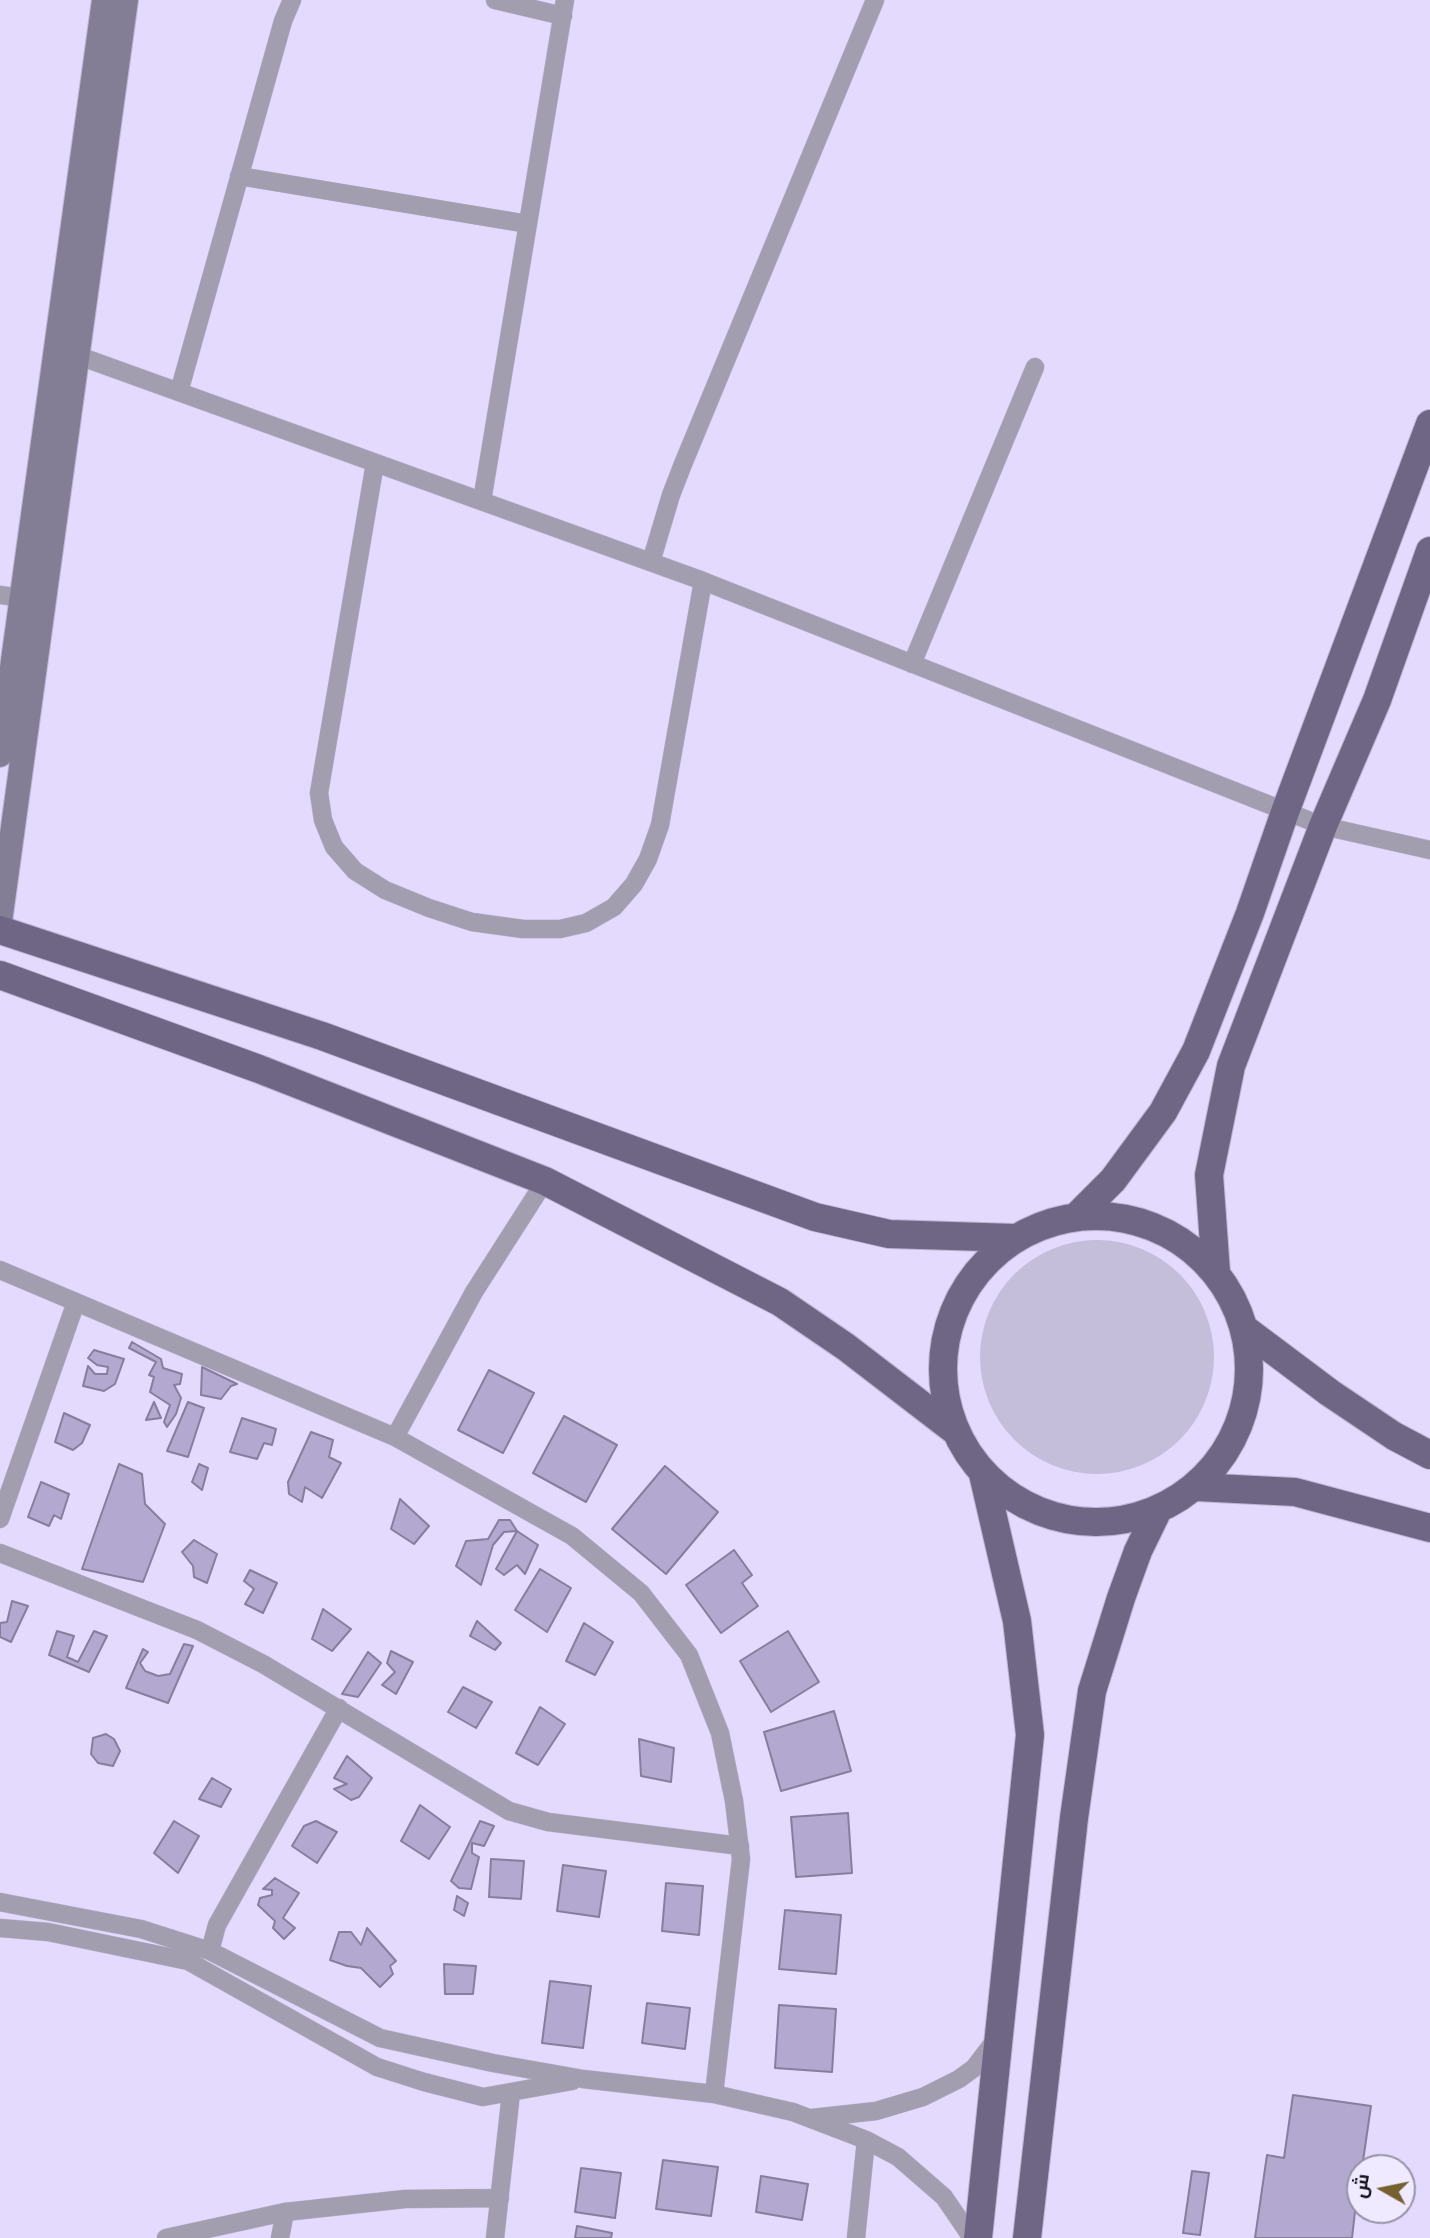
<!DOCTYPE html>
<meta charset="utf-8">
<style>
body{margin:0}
#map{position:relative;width:1430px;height:2238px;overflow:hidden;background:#e3dafd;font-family:Overpass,Cairo,sans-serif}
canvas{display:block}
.north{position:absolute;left:1346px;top:2154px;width:70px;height:70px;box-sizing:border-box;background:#efeaff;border:2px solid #9793a4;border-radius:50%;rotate:279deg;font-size:19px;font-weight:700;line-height:28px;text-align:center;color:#14111c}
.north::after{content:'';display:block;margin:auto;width:24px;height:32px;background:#75602f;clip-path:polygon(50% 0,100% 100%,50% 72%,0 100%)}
</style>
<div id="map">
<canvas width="1430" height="2238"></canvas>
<div class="north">ش</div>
</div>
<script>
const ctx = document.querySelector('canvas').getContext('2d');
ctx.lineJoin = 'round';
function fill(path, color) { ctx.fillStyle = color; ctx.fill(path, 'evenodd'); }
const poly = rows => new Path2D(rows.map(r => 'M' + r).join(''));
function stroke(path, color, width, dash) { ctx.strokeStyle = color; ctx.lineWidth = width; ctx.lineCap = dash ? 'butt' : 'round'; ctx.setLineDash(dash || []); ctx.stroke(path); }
const green = poly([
 '980 1357a117 117 0 1 1 234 0a117 117 0 1 1-234 0Z'
]);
const building = poly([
 [132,1342,161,1359,163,1368,182,1374,180,1384,174,1385,181,1398,176,1414,167,1427,164,1422,170,1405,150,1392,154,1377,149,1375,156,1362,129,1348,132,1342],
 [94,1350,124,1359,115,1384,104,1391,83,1386,88,1366,95,1374,107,1374,108,1367,97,1365,88,1358,94,1350],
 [202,1367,237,1384,231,1386,221,1399,201,1395,202,1367],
 [489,1370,534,1393,503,1453,458,1430,489,1370],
 [154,1402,161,1418,146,1420,154,1402],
 [188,1402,204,1408,188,1457,167,1451,188,1402],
 [64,1413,90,1425,82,1443,73,1450,55,1442,64,1413],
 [564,1416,617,1445,586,1502,533,1473,564,1416],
 [242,1418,276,1429,272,1445,264,1443,257,1459,230,1452,242,1418],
 [311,1432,333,1440,329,1457,341,1463,322,1498,305,1487,302,1502,289,1494,288,1482,311,1432],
 [119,1464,142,1474,145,1504,165,1524,143,1582,82,1569,119,1464],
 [199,1464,208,1468,202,1490,192,1482,199,1464],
 [665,1466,718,1512,666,1574,612,1529,665,1466],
 [41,1482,69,1494,61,1519,54,1515,49,1526,28,1517,41,1482],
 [400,1499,429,1526,414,1544,391,1529,400,1499],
 [499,1520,510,1520,517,1531,504,1532,493,1545,481,1585,456,1566,466,1541,488,1539,499,1520],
 [517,1531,538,1545,525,1574,517,1565,504,1575,496,1569,517,1531],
 [194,1540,217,1554,207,1583,194,1577,193,1566,182,1552,194,1540],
 [734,1550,752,1575,742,1583,758,1606,721,1633,686,1585,734,1550],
 [540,1569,571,1588,547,1632,515,1610,540,1569],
 [250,1570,277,1583,263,1613,245,1604,254,1589,244,1581,250,1570],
 [12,1601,28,1606,11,1642,0,1637,0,1623,7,1622,12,1601],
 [323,1609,351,1629,332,1651,312,1639,323,1609],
 [477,1621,501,1643,495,1650,470,1636,477,1621],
 [584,1623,613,1642,595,1675,566,1661,584,1623],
 [57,1631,74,1636,67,1657,78,1662,94,1631,107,1636,89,1672,49,1655,57,1631],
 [788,1631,819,1682,771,1712,740,1661,788,1631],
 [184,1644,193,1646,168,1703,126,1688,143,1649,148,1652,140,1663,145,1671,158,1676,170,1674,184,1644],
 [391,1651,413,1662,396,1694,382,1685,395,1672,387,1663,391,1651],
 [368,1652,381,1663,358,1697,342,1694,368,1652],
 [463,1687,492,1702,476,1728,448,1712,463,1687],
 [540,1707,565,1724,538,1765,516,1753,540,1707],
 [834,1711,851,1771,781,1791,764,1732,834,1711],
 [106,1734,114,1739,120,1751,113,1766,98,1763,91,1754,93,1738,106,1734],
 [639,1739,674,1748,671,1782,641,1776,639,1739],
 [347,1756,372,1778,359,1797,351,1800,334,1789,347,1784,334,1778,347,1756],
 [212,1778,231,1789,221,1807,199,1799,212,1778],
 [420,1805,450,1827,429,1859,401,1841,420,1805],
 [848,1813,852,1873,796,1877,791,1817,848,1813],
 [174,1821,199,1836,178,1873,154,1853,174,1821],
 [316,1821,337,1832,317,1863,292,1846,304,1826,316,1821],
 [480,1821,494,1826,484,1846,472,1843,472,1853,479,1857,471,1889,459,1888,451,1881,480,1821],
 [491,1859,524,1861,521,1899,489,1897,491,1859],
 [563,1865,606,1871,599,1917,557,1911,563,1865],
 [275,1878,299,1893,283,1918,295,1928,284,1939,273,1928,275,1921,258,1905,260,1898,272,1895,272,1890,263,1889,275,1878],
 [666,1883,703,1886,699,1935,662,1931,666,1883],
 [457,1896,468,1903,464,1916,454,1910,457,1896],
 [785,1910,841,1915,836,1974,779,1969,785,1910],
 [367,1928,396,1961,390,1966,393,1974,380,1987,361,1968,347,1966,330,1960,339,1932,351,1932,361,1945,367,1928],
 [444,1964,476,1966,473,1994,445,1994,444,1964],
 [550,1981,591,1986,583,2048,542,2043,550,1981],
 [647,2003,690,2008,685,2049,642,2043,647,2003],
 [779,2005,836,2009,832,2072,775,2068,779,2005],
 [1293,2095,1371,2106,1362,2168,1360,2168,1352,2238,1255,2238,1267,2155,1284,2158,1293,2095],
 [663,2160,718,2167,711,2216,656,2209,663,2160],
 [581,2168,621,2173,615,2218,575,2212,581,2168],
 [1192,2171,1209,2173,1200,2235,1183,2233,1192,2171],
 [761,2176,808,2184,802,2220,756,2212,761,2176],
 [577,2226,612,2233,611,2238,575,2238,577,2226]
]);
const street = poly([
 [495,0,563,16],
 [239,176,528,224],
 [79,356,703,581,1323,826,1430,850],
 [179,392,283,21,292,0],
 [375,463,319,793,323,820,334,847,355,871,385,890,429,908,472,922,523,929,560,929,586,923,614,907,634,884,648,859,660,825,703,581],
 [482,501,565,0],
 [651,562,671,495,683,464,875,0],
 [0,595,22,598],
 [912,664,1035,367],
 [0,1270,395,1437,572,1536,641,1593,689,1655,720,1733,734,1801,741,1859,714,2094],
 [395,1437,474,1292,545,1181],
 [0,1519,76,1302],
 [0,1553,197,1630,263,1664,509,1811,548,1822,740,1846],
 [0,1902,141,1929,210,1951,380,2038,493,2063,583,2079,714,2094,793,2112,866,2140,898,2157,944,2197,972,2238],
 [0,1928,48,1932,188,1961,377,2067,424,2082,483,2097,572,2081],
 [210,1951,217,1925,339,1708],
 [812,2118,876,2111,923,2097,959,2079,974,2068,997,2038],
 [166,2238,285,2212,405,2199,500,2198],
 [280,2238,285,2212],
 [495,2238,511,2093],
 [856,2238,866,2140]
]);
const secondary = poly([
 [0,755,104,0],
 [0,922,126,0]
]);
const primary = poly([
 [0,930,322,1036,815,1217,889,1234,1015,1238],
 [0,975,259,1069,545,1181,780,1302,846,1347,954,1430],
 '943 1369a153 153 0 1 1 306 0a153 153 0 1 1-306 0Z',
 [1077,1216,1113,1180,1163,1112,1196,1051,1250,913,1285,812,1430,424],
 [1216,1272,1209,1175,1231,1066,1323,826,1377,700,1430,551],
 [1246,1330,1330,1393,1394,1436,1430,1455],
 [1196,1487,1295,1492,1430,1528],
 [978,2238,1030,1735,1017,1621,983,1474],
 [1027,2238,1074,1818,1092,1691,1121,1598,1138,1551,1156,1514]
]);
fill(green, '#c5beda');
fill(building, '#b3a8cf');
stroke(building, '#877e9e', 2);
stroke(street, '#beb6d4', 19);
stroke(secondary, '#beb6d4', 26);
stroke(primary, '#beb6d4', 30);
stroke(street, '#a29daf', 18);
stroke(secondary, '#837d96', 24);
stroke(primary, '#6e6684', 28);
</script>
